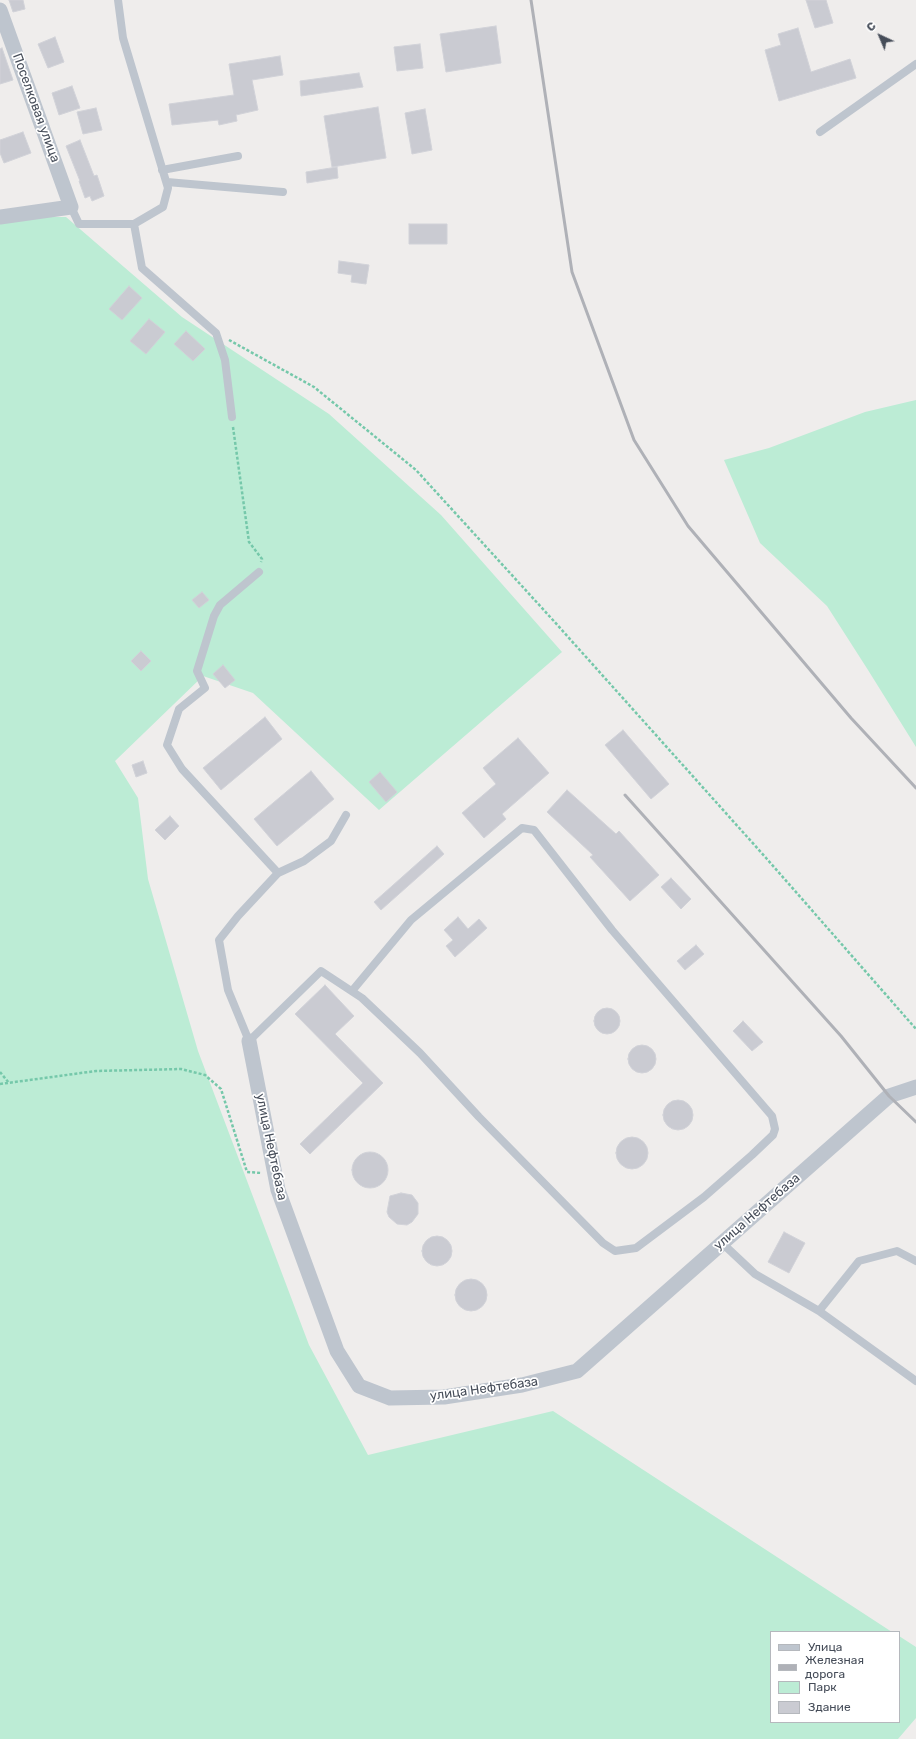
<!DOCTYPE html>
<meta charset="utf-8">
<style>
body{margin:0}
#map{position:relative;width:916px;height:1739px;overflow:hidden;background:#efedec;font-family:Rubik,sans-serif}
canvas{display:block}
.legend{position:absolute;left:770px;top:1631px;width:130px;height:92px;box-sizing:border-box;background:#fff;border:1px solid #b5b8bd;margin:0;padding:5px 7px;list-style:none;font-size:12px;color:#464d59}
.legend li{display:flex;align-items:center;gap:8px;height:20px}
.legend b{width:20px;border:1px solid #b5b8bd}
.north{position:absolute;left:860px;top:16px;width:40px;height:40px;-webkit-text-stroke:3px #fff;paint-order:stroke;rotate:316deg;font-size:11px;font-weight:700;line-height:16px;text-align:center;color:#464d59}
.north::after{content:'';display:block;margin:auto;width:14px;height:18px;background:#464d59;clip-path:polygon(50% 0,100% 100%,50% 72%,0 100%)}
</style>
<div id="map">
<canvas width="916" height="1739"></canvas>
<ul class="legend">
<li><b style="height:5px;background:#bec5ce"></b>Улица</li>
<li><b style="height:5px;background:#afb1b7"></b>Железная дорога</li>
<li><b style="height:11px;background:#bcecd5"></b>Парк</li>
<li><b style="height:11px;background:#cacbd2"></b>Здание</li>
</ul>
<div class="north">С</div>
</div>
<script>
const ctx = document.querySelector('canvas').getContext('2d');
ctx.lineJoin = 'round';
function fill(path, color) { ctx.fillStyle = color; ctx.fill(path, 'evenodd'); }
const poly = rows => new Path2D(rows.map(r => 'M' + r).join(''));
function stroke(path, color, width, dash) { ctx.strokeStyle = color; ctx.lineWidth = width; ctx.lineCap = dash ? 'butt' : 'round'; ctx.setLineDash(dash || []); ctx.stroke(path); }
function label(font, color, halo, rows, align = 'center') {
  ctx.font = font + ' Rubik,sans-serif'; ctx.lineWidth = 3.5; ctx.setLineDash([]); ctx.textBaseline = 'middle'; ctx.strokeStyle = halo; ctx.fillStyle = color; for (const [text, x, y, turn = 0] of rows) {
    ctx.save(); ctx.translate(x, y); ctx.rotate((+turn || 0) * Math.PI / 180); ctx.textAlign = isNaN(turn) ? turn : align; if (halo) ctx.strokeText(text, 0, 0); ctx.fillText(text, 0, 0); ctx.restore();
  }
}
const green = poly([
 [42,217,66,217,182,317,329,414,441,515,562,652,379,810,253,693,203,676,115,761,138,798,148,879,198,1051,309,1345,368,1455,553,1411,892,1632,771,1632,771,1722,899,1722,899,1636,916,1647,916,1718,898,1739,0,1739,0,223],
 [916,400,916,747,868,670,827,606,760,543,724,460,769,448,865,412]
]);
const building = poly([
 [9,0,23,0,25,9,13,12,9,0],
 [806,0,826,0,833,23,815,28,806,0],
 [496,26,501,63,446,72,440,34,496,26],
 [798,28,811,72,850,59,856,78,779,101,765,50,781,45,778,34,798,28],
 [55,37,64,62,48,68,38,44,55,37],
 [420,44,423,68,397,71,394,47,420,44],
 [2,48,13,80,0,84,0,49,2,48],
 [280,56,283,75,252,80,258,110,236,115,237,121,219,125,218,120,172,125,169,104,234,95,229,64,280,56],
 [359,73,363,87,301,96,300,81,359,73],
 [72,86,80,108,59,115,52,93,72,86],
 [378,107,386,158,332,167,324,116,378,107],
 [96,108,102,130,83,134,77,112,96,108],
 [425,109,432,150,412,154,405,113,425,109],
 [23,132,31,153,4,163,0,153,0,140,23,132],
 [80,140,94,176,97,175,104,196,92,201,90,196,85,198,79,181,80,181,66,146,80,140],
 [337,167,338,178,307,183,306,172,337,167],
 [409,224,447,224,447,244,409,244,409,224],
 [339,261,369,265,366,284,351,282,352,275,338,273,339,261],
 [129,286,142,298,122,320,109,309,129,286],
 [149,319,165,332,146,354,130,341,149,319],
 [186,331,205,349,193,361,174,344,186,331],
 [202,592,209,600,199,608,192,600,202,592],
 [141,651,151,661,141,671,131,661,141,651],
 [223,665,235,680,225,688,213,674,223,665],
 [265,717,282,739,221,790,203,768,265,717],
 [623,730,669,784,651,799,605,745,623,730],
 [518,738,549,773,502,814,506,819,484,838,462,813,496,784,483,768,518,738],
 [143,761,147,773,136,777,132,765,143,761],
 [311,771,334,799,277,846,254,819,311,771],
 [380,772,397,792,386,802,369,782,380,772],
 [567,790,616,834,619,831,659,875,630,901,590,857,593,855,547,812,567,790],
 [170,816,179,826,165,840,155,830,170,816],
 [437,846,444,854,381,910,374,902,437,846],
 [671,878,691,899,681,909,661,887,671,878],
 [458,917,468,929,479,919,487,928,455,957,446,946,453,940,444,930,458,917],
 [696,945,704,954,685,970,677,961,696,945],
 [325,985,354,1016,335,1034,383,1083,310,1154,300,1144,363,1083,295,1014,325,985],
 '594 1021a13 13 0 1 1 26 0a13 13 0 1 1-26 0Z',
 [743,1021,763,1042,752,1051,733,1031,743,1021],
 '628 1059a14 14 0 1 1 28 0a14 14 0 1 1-28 0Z',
 '663 1115a15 15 0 1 1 30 0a15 15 0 1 1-30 0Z',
 '616 1153a16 16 0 1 1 32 0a16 16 0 1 1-32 0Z',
 '352 1170a18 18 0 1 1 36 0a18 18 0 1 1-36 0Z',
 [401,1193,412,1195,418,1203,418,1214,412,1222,407,1225,397,1224,389,1217,387,1212,390,1196,401,1193],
 [784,1232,805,1243,789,1273,768,1262,784,1232],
 '422 1251a15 15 0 1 1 30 0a15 15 0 1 1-30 0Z',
 '455 1295a16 16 0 1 1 32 0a16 16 0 1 1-32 0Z'
]);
const path = poly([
 [229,340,314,387,416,470,552,619,767,859,916,1029],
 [233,427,249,542,262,559,261,562],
 [0,1072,9,1083],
 [0,1084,96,1071,181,1069,205,1075,221,1089,247,1172,262,1173]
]);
const lane = poly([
 [118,0,123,38,168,188,163,207,134,224],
 [820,132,916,64],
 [162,170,238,156],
 [167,182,283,192],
 [71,207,79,224,134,224,142,268,216,333,225,360,232,417],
 [259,572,220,605,214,616,197,671,205,688,179,709,167,745,182,769,278,873,238,916,219,940,228,990,249,1041,321,971,362,998,420,1053,479,1117,603,1243,615,1251,636,1248,704,1197,752,1155,773,1135,775,1129,772,1116,612,930,534,830,522,828,411,920,352,991],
 [278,873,304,861,331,841,346,815],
 [722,1243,755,1274,819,1311],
 [916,1261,897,1251,859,1261,819,1311,916,1381]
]);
const street = poly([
 [0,10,71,207,0,217],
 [249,1041,278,1190,337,1351,359,1386,390,1398,444,1397,522,1385,577,1371,889,1096,916,1087]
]);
const rail = poly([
 [531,0,572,272,634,440,688,526,851,718,916,788],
 [625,795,841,1036,889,1096,916,1122]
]);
const streetNames = [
 ["Поселковая улица",36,108,70],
 ["улица Нефтебаза",271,1147,78],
 ["улица Нефтебаза",757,1212,-41],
 ["улица Нефтебаза",484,1389,-8]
];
fill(green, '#bcecd5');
fill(building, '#cacbd2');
stroke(building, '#d1d2d8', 1);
stroke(path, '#75c8aa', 2.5, [3, 2]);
stroke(lane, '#bec5ce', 8);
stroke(street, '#bec5ce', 15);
stroke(rail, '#afb1b7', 3);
label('13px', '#464d59', '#fff', streetNames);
</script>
